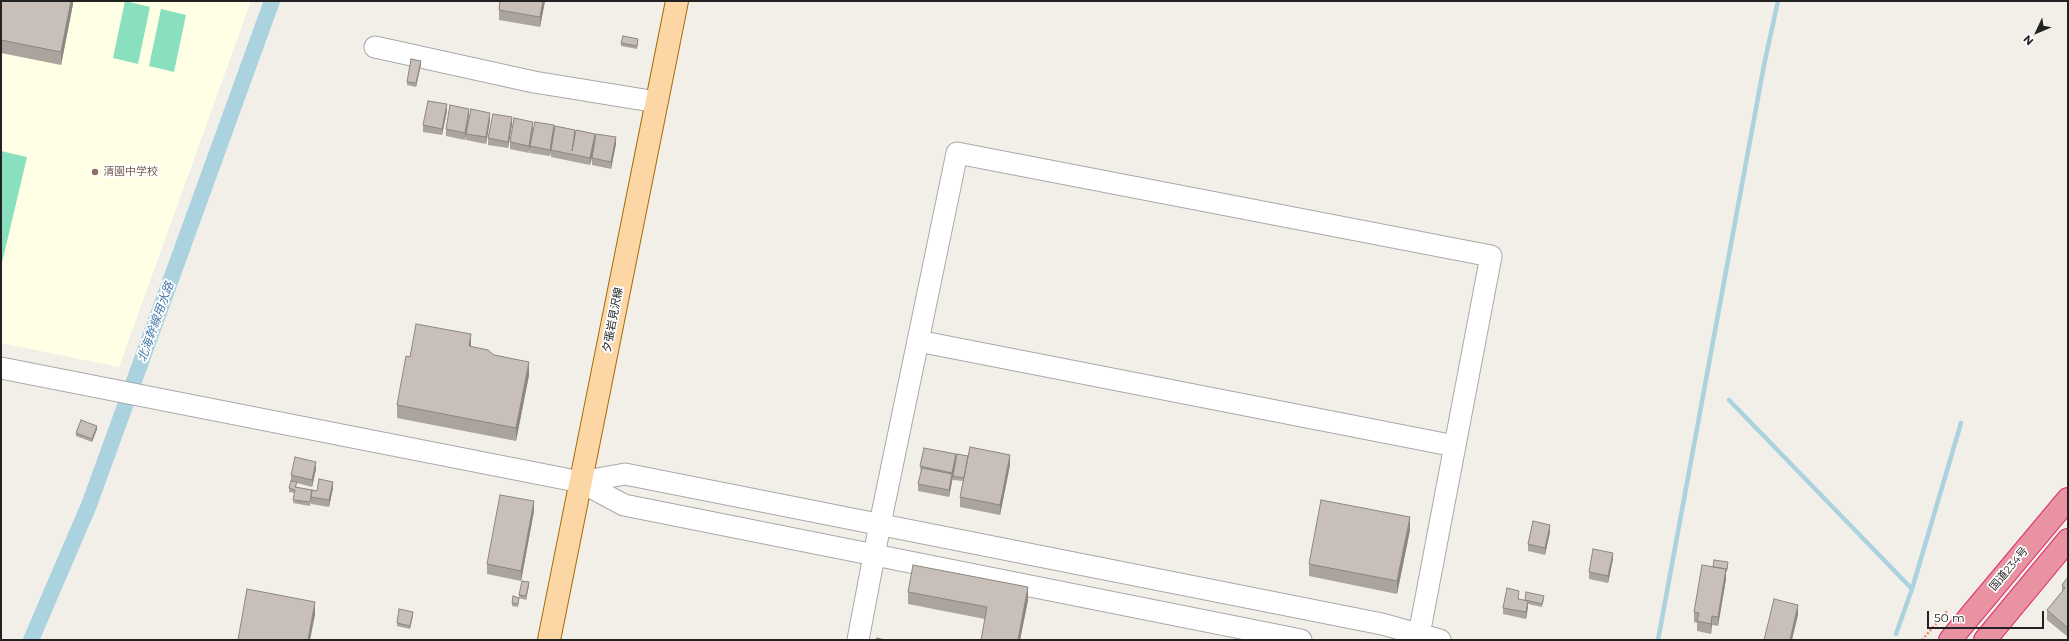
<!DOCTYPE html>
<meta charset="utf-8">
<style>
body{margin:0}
#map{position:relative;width:2069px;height:641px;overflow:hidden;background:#f2efe9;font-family:Montserrat,sans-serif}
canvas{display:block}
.frame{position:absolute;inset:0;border:2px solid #222;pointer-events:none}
.north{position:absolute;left:2017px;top:12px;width:40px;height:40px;-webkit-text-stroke:3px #fff;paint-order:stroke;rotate:226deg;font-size:11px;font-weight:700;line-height:16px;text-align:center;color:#222}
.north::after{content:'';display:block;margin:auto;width:14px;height:18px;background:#222;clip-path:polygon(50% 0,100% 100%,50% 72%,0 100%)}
.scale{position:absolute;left:1927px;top:611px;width:117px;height:18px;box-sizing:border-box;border:2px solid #222;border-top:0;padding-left:5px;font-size:12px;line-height:14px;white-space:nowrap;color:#222;-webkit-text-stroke:3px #fff;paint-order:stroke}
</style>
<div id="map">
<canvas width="2069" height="641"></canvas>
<div class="frame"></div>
<div class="north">N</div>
<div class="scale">50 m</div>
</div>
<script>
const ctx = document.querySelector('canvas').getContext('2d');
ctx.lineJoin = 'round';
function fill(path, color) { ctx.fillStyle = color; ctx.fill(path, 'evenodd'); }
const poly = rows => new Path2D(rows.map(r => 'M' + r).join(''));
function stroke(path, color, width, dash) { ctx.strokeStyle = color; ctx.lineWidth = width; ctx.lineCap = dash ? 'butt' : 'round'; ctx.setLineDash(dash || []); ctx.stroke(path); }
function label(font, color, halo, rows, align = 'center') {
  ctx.font = font + ' Montserrat,"Noto Sans JP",sans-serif'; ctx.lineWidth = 3.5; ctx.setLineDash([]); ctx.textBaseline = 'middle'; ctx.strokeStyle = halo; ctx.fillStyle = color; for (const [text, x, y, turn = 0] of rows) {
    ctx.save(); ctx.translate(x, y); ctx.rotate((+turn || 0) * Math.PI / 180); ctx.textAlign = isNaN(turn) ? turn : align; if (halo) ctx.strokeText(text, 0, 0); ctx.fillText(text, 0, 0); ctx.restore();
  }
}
const education = poly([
 [1,1,251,1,119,367,1,343]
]);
const pitch = poly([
 [125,1,150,7,138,64,113,58],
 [161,9,186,15,174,72,149,66],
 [1,151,27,157,1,267]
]);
const stream = poly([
 [1729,400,1912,589,1961,423],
 [1896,634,1912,589],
 [1658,640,1764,65,1778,1]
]);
const canal = poly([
 [31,640,89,505,272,1]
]);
const path = poly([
 [1922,640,1948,610]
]);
const minor = poly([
 [375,47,534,82,657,102],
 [918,341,1455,446],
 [1,368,581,482,624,505,1301,640],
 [581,482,625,474,1382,624,1440,640],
 [858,640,880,524,957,153,1491,256,1418,640]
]);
const major = poly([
 [549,640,677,1]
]);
const highway = poly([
 [1950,640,2068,499],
 [1985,640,2068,540]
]);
const wall = poly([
 [1,1,73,1,73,4,61,65,1,53],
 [500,1,545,1,540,27,499,20,499,10],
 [638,42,637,49,621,46,621,43],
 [421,64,416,87,407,85,407,82],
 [447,111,442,135,423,132,423,125],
 [469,115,465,140,446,136,446,129],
 [490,120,486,144,466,140,466,134],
 [512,124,508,148,488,145,488,138],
 [533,128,529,153,510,149,510,142],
 [554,131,575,135,616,144,611,169,592,165,592,159,590,165,551,157,551,150,553,139,550,156,530,153,530,146],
 [471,347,494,355,529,375,516,441,397,418,397,405,410,357],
 [97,429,92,442,76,436,76,433],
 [956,461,949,497,918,491,918,484,921,473,920,466],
 [1010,465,1000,515,960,507,960,497,963,481,953,480,953,476],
 [316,469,312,487,297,483,296,487,317,491,333,488,329,507,311,504,311,501,310,506,293,503,295,493,289,492,289,488,291,481,291,475],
 [534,511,521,581,487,574,487,564],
 [1410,530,1397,594,1309,576,1309,564],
 [1550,532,1545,555,1528,551,1528,544],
 [1613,559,1608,583,1589,579,1589,572],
 [1728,565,1727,572,1726,572,1726,579,1718,626,1712,625,1711,634,1697,631,1697,623,1694,622,1694,612,1713,567],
 [2068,577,2068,637,2047,620,2047,610,2062,592,2062,585],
 [529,585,526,600,519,598,518,607,512,606,512,603,519,598,519,595],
 [908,592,1028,600,1020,640,981,640,985,619,908,604],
 [1519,597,1519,599,1525,600,1544,599,1542,607,1528,604,1528,607,1526,619,1503,614,1503,608],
 [413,615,410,629,397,626,397,623]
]);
const shadedWall = poly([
 [71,1,73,1,73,4,61,65,61,52],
 [543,1,545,1,540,27,540,17],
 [421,61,421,64,416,87,416,83],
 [447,104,447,111,442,135,442,129],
 [469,109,469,115,465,140,465,133],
 [490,113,490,120,486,144,486,137],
 [512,117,512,124,508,148,508,142],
 [533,122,533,128,529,153,529,146],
 [554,125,554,132,550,156,550,150],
 [595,134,595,140,590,165,590,158],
 [616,137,616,144,611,169,611,162],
 [471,334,471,347,469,346],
 [529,362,529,375,516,441,516,428],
 [97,426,97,429,92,442,92,439],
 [956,454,956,461,949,497,949,490],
 [1010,455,1010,465,1000,515,1000,505],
 [316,462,316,469,312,487,312,480],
 [333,482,333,488,329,507,329,500],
 [534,501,534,511,521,581,521,571],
 [1410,517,1410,530,1397,594,1397,581],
 [1550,525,1550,532,1545,555,1545,548],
 [1613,553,1613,559,1608,583,1608,576],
 [1726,569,1726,579,1718,626,1718,617],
 [529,582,529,585,526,600,526,596],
 [1028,587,1028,600,1020,640,1018,640],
 [1528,601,1528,607,1526,619,1526,612],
 [315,602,315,615,310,640,308,640],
 [1798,605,1798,615,1792,640,1790,640],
 [413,612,413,615,410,629,410,626],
 [1712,616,1712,625,1711,634,1711,624]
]);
const building = poly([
 [1,1,71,1,61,52,1,40,1,1],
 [500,1,543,1,540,17,499,10,500,1],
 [623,36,638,39,637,46,621,43,623,36],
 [411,59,421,61,416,83,407,82,411,59],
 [428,101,447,104,442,129,423,125,428,101],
 [450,105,469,109,465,133,446,129,450,105],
 [471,109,490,113,486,137,466,134,471,109],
 [493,114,512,117,508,142,488,138,493,114],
 [514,118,533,122,529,146,510,142,514,118],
 [535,122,554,125,550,150,530,146,535,122],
 [555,126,575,130,572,151,576,130,595,134,590,158,551,150,555,126],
 [596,134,616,137,611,162,592,158,596,134],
 [416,324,471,334,469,346,488,350,494,355,529,362,516,428,397,405,406,356,410,357,416,324],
 [81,420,97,426,92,439,76,433,81,420],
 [970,447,1010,455,1000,505,960,497,970,447],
 [924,448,956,454,952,473,920,466,924,448],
 [957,454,968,456,964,478,953,476,957,454],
 [295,457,316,462,312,480,291,475,295,457],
 [922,468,952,474,949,490,918,484,922,468],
 [319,479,333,482,329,500,311,497,312,490,317,491,319,479],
 [291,481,297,482,295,487,312,490,310,502,293,500,295,490,289,488,291,481],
 [500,495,534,501,521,571,487,564,500,495],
 [1321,500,1410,517,1397,581,1309,564,1321,500],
 [1533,521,1550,525,1545,548,1528,544,1533,521],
 [1593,549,1613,553,1608,576,1589,572,1593,549],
 [1714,560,1728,562,1727,569,1713,567,1714,560],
 [913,565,1028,587,1018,640,981,640,987,607,908,592,913,565],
 [1702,565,1726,569,1718,617,1712,616,1711,624,1697,621,1699,613,1694,612,1702,565],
 [2068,577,2068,628,2047,610,2065,588,2062,585,2068,577],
 [522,581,529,582,526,596,519,595,522,581],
 [1507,588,1519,591,1518,599,1528,601,1526,612,1503,608,1507,588],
 [247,589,315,602,308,640,238,640,247,589],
 [1526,592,1544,596,1542,604,1525,600,1526,592],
 [513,596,519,598,518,604,512,603,513,596],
 [1774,599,1798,605,1790,640,1764,640,1774,599],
 [399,609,413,612,410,626,397,623,399,609],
 [877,638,885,640,876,640,877,638]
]);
const markers = [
 [95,172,4,"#8d6e63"]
];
const educationNames = [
 ["清園中学校",103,172]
];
const streetNames = [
 ["夕張岩見沢線",613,320,-79],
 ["国道234号",2009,569,-50]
];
const waterNames = [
 ["北海幹線用水路",156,322,-70]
];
fill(education, '#ffffe5');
fill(pitch, '#88e0be');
stroke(stream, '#aad3df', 4.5);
stroke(canal, '#aad3df', 16);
stroke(minor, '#a9a9a9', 23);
stroke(major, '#a06b00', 24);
stroke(highway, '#dc2a67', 24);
stroke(path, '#fa8072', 2.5, [2, 2]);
stroke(minor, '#fff', 21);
stroke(major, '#fcd6a4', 22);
stroke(highway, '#e892a2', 22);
fill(wall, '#aba49e');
fill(shadedWall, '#8b8681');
fill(building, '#c7bfb8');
stroke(building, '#8b8681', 1);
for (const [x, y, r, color] of markers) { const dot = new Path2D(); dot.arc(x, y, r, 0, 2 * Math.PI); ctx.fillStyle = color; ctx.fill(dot); stroke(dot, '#fff', 1.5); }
label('11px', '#785e54', '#fff', educationNames, 'left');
label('11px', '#222', '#fff', streetNames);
label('italic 12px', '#4a7aab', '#fff', waterNames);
</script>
